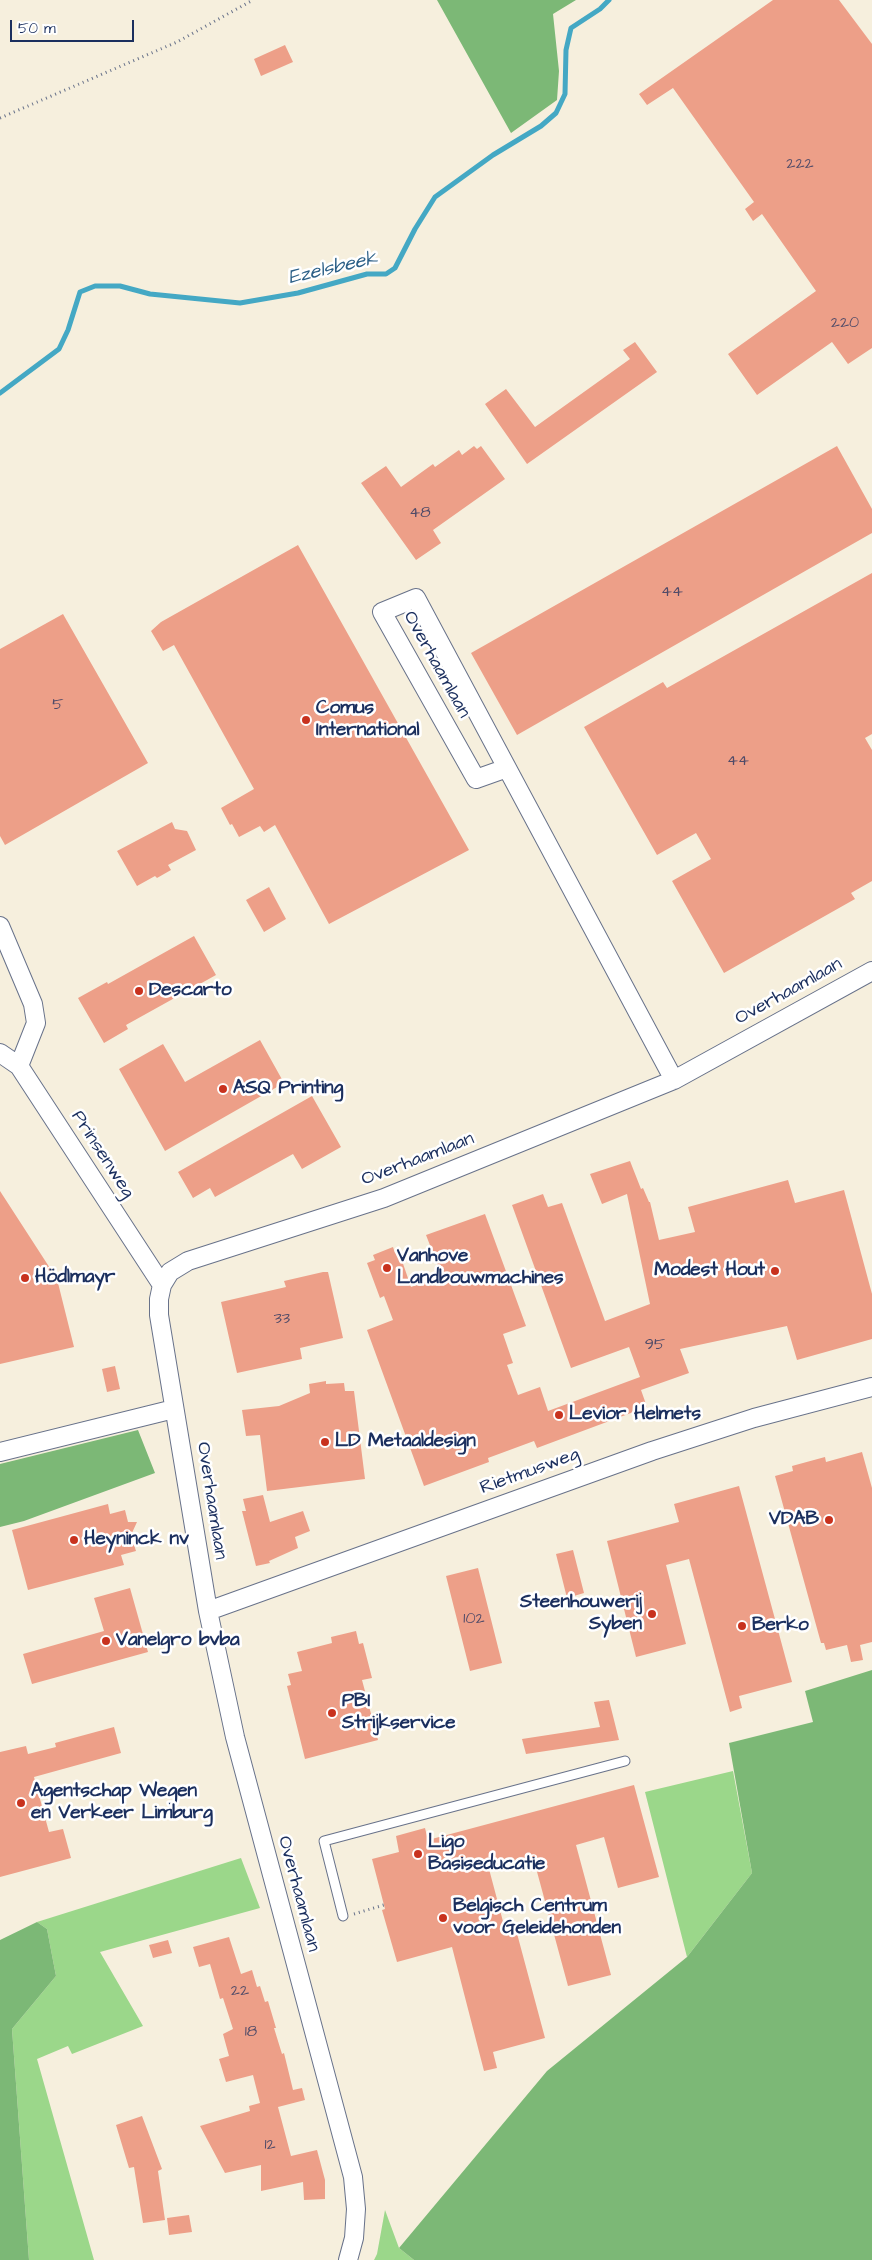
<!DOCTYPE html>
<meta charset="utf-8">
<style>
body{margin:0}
#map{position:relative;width:872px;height:2260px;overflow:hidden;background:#f6efdd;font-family:"Architects Daughter",sans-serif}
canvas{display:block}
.scale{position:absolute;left:10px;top:20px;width:124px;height:22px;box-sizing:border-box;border:2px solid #1b2f5e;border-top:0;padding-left:6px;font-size:15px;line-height:18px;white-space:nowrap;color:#1b2f5e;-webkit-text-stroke:4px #fff;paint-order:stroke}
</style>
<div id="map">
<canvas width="872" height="2260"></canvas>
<div class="scale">50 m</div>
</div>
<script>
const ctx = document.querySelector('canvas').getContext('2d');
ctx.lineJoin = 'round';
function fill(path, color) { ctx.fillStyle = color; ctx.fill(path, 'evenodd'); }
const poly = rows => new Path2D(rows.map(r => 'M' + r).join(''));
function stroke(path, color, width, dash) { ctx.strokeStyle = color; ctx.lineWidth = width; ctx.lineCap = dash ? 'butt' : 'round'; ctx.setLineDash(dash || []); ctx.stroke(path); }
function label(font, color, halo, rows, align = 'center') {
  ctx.font = font + ' "Architects Daughter",sans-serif'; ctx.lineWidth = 5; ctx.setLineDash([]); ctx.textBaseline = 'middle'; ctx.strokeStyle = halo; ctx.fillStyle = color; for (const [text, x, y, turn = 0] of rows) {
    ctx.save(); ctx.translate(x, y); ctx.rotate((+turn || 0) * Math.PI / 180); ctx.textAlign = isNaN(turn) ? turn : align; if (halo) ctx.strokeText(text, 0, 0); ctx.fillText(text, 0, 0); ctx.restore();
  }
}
const green = poly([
 [733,1771,752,1873,687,1957,645,1792],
 [241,1858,260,1908,100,1952,143,2026,72,2054,68,2046,37,2059,94,2260,29,2260,12,2029,56,1976,47,1929,37,1922],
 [385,2210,399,2248,414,2260,374,2260,377,2254]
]);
const forest = poly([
 [437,0,576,0,553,14,559,71,557,100,511,133],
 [138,1430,155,1473,24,1521,0,1527,0,1464],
 [872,1670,872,2260,414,2260,399,2248,547,2071,687,1957,752,1873,729,1743,813,1722,805,1691],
 [37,1922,47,1929,56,1976,12,2029,29,2260,0,2260,0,1940]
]);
const stream = poly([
 [0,393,59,349,68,330,80,292,95,286,120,286,150,294,240,303,298,293,367,274,386,274,395,268,415,229,435,197,493,155,541,126,556,113,565,94,566,50,571,28,600,9,609,0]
]);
const building = poly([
 [773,0,839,0,872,44,872,348,848,364,832,342,757,395,728,354,816,291,762,214,753,221,745,209,754,202,673,88,647,105,639,94],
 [285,45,293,62,261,76,254,59],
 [635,342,657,372,527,464,485,404,506,389,535,427,630,359,623,350],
 [474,446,477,449,481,446,505,479,433,530,441,543,416,560,361,483,386,466,401,487,433,464,435,467,459,450,462,455],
 [837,446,872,509,872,533,517,735,471,653],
 [298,545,469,850,329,924,275,825,264,832,260,826,239,837,232,824,230,825,221,808,254,789,174,645,163,651,151,631,161,622],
 [872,573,872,734,865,738,872,750,872,881,851,893,855,899,724,973,672,881,711,859,696,833,657,855,584,727,663,682,667,688],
 [63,614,148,763,5,845,0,836,0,649],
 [172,822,175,829,187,831,196,850,168,865,171,870,157,878,155,876,137,886,117,851],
 [269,887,286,919,264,932,246,900],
 [194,936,216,975,126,1025,128,1029,104,1043,78,998,107,982,108,984],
 [260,1040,284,1083,165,1151,119,1069,163,1044,185,1082],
 [312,1096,341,1147,302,1169,293,1154,215,1197,210,1188,193,1198,178,1172],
 [630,1161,641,1189,643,1188,649,1202,650,1202,659,1240,695,1232,688,1207,788,1180,795,1203,844,1190,872,1294,872,1339,797,1360,787,1326,680,1349,689,1373,641,1390,647,1407,537,1448,534,1441,488,1458,489,1462,424,1486,367,1330,393,1320,384,1296,380,1298,367,1263,375,1260,373,1255,393,1247,395,1253,399,1252,411,1287,442,1276,426,1235,485,1214,526,1326,503,1334,513,1363,507,1365,518,1395,540,1387,548,1411,640,1377,629,1347,571,1368,512,1205,543,1194,548,1207,562,1203,605,1321,650,1304,627,1194,602,1204,590,1174],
 [0,1191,57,1279,74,1347,0,1364],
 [323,1272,328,1272,343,1338,300,1348,302,1359,237,1373,221,1302,286,1287,284,1281],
 [115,1366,120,1389,107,1392,102,1369],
 [326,1381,326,1384,344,1383,345,1391,354,1391,365,1479,267,1491,260,1435,246,1436,242,1410,279,1406,310,1393,309,1384],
 [862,1452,872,1488,872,1642,860,1645,863,1660,851,1662,847,1645,826,1650,824,1643,821,1643,775,1476,793,1471,792,1466,825,1457,826,1462],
 [739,1486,792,1682,739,1696,742,1708,730,1712,689,1559,666,1565,686,1644,636,1657,607,1541,679,1522,674,1504],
 [263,1495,270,1522,303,1511,310,1531,295,1537,298,1548,269,1561,270,1563,256,1566,242,1511,246,1511,243,1499],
 [108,1504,110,1514,125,1510,128,1522,137,1522,131,1535,136,1551,121,1555,124,1565,28,1590,12,1530],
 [573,1550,584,1593,567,1598,556,1554],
 [478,1568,502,1663,470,1671,446,1576],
 [130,1588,148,1652,32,1684,23,1654,104,1631,94,1598],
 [356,1631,359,1644,363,1643,372,1678,362,1680,378,1740,305,1759,287,1686,291,1685,288,1674,302,1671,297,1652,332,1643,331,1637],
 [609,1700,619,1740,526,1754,522,1739,600,1727,594,1702],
 [114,1727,121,1753,34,1777,49,1832,63,1829,71,1858,0,1877,0,1752,26,1746,28,1754,56,1747,55,1743],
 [634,1785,659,1877,618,1888,604,1837,576,1845,611,1975,568,1986,533,1857,489,1869,505,1929,515,1926,545,2038,493,2052,497,2068,484,2071,452,1947,397,1962,382,1910,385,1909,372,1859,399,1852,396,1836,425,1828,428,1840],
 [229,1937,241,1974,252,1970,257,1987,260,1986,265,2002,268,2001,276,2028,274,2028,282,2054,284,2053,293,2090,302,2088,305,2100,278,2107,291,2156,317,2150,325,2180,325,2199,304,2200,303,2182,261,2191,261,2165,225,2173,200,2126,250,2111,249,2106,260,2103,253,2075,226,2082,219,2059,229,2056,223,2034,233,2029,223,1998,220,1999,210,1964,199,1967,193,1947],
 [168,1940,172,1953,153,1958,149,1945],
 [142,2116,162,2169,158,2171,165,2220,143,2223,134,2167,129,2168,116,2125],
 [189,2215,192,2232,169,2235,167,2218]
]);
const path = poly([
 [0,118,177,42,253,0],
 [354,1914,387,1904]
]);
const lane = poly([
 [343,1916,324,1841,625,1761]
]);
const street = poly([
 [507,768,476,779,382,612,416,598,507,768,674,1080],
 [0,926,33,1004,36,1023,19,1066],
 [0,1053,19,1066,162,1285],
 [0,1452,174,1409],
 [208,1611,652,1451,754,1418,872,1387],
 [348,2260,354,2238,356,2209,353,2177,235,1737,208,1611,159,1315,159,1299,162,1285,170,1272,188,1261,384,1198,674,1080,872,971]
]);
const markers = [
 [306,720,5,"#c8321e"],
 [139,991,5,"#c8321e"],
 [223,1089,5,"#c8321e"],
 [387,1268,5,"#c8321e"],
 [775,1271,5,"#c8321e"],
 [25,1278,5,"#c8321e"],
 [559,1415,5,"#c8321e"],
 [325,1442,5,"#c8321e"],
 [829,1520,5,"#c8321e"],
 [74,1540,5,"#c8321e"],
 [652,1614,5,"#c8321e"],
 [742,1626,5,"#c8321e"],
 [106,1641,5,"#c8321e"],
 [332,1713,5,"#c8321e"],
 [21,1803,5,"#c8321e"],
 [418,1854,5,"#c8321e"],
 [443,1918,5,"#c8321e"]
];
const numberNames = [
 ["222",800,165],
 ["220",845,324],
 ["48",420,514],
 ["44",672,593],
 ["5",58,706],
 ["44",738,762],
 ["33",282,1320],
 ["95",655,1346],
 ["102",474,1620],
 ["22",240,1992],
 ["18",251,2033],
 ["12",270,2146]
];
const streetNames = [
 ["Overhaamlaan",436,665,61],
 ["Overhaamlaan",789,992,-29],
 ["Prinsenweg",102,1155,57],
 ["Overhaamlaan",418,1160,-21],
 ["Rietmusweg",530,1472,-20],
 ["Overhaamlaan",211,1501,81],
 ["Overhaamlaan",298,1894,75]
];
const poiNames = [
 ["Comus",316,709],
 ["International",316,731],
 ["Descarto",149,991],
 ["ASQ Printing",233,1089],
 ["Vanhove",397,1257],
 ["Landbouwmachines",397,1279],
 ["Modest Hout",765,1271,"right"],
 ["Hödlmayr",35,1278],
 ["Levior Helmets",569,1415],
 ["LD Metaaldesign",335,1442],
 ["VDAB",819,1520,"right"],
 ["Heyninck nv",84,1540],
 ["Steenhouwerij",642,1603,"right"],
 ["Syben",642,1625,"right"],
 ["Berko",752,1626],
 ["Vanelgro bvba",116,1641],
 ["PBI",342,1702],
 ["Strijkservice",342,1724],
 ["Agentschap Wegen",31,1792],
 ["en Verkeer Limburg",31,1814],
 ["Ligo",428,1843],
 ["Basiseducatie",428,1865],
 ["Belgisch Centrum",453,1907],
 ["voor Geleidehonden",453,1929]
];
const waterNames = [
 ["Ezelsbeek",333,269,-13]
];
fill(green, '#9bd78a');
fill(forest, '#7cb876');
stroke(stream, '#44a8c4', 5);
fill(building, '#ed9f88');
stroke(lane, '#68728a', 11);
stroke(street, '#68728a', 20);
stroke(path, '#68728a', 3, [1, 4]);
stroke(lane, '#fff', 9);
stroke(street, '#fff', 18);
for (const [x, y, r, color] of markers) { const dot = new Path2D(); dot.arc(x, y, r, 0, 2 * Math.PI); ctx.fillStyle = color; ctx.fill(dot); stroke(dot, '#fff', 2); }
label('16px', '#504b68', null, numberNames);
label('19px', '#1b2f5e', '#fff', streetNames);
label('bold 19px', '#1b2f5e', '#fff', poiNames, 'left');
label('italic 20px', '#2b5f87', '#fff', waterNames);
</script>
